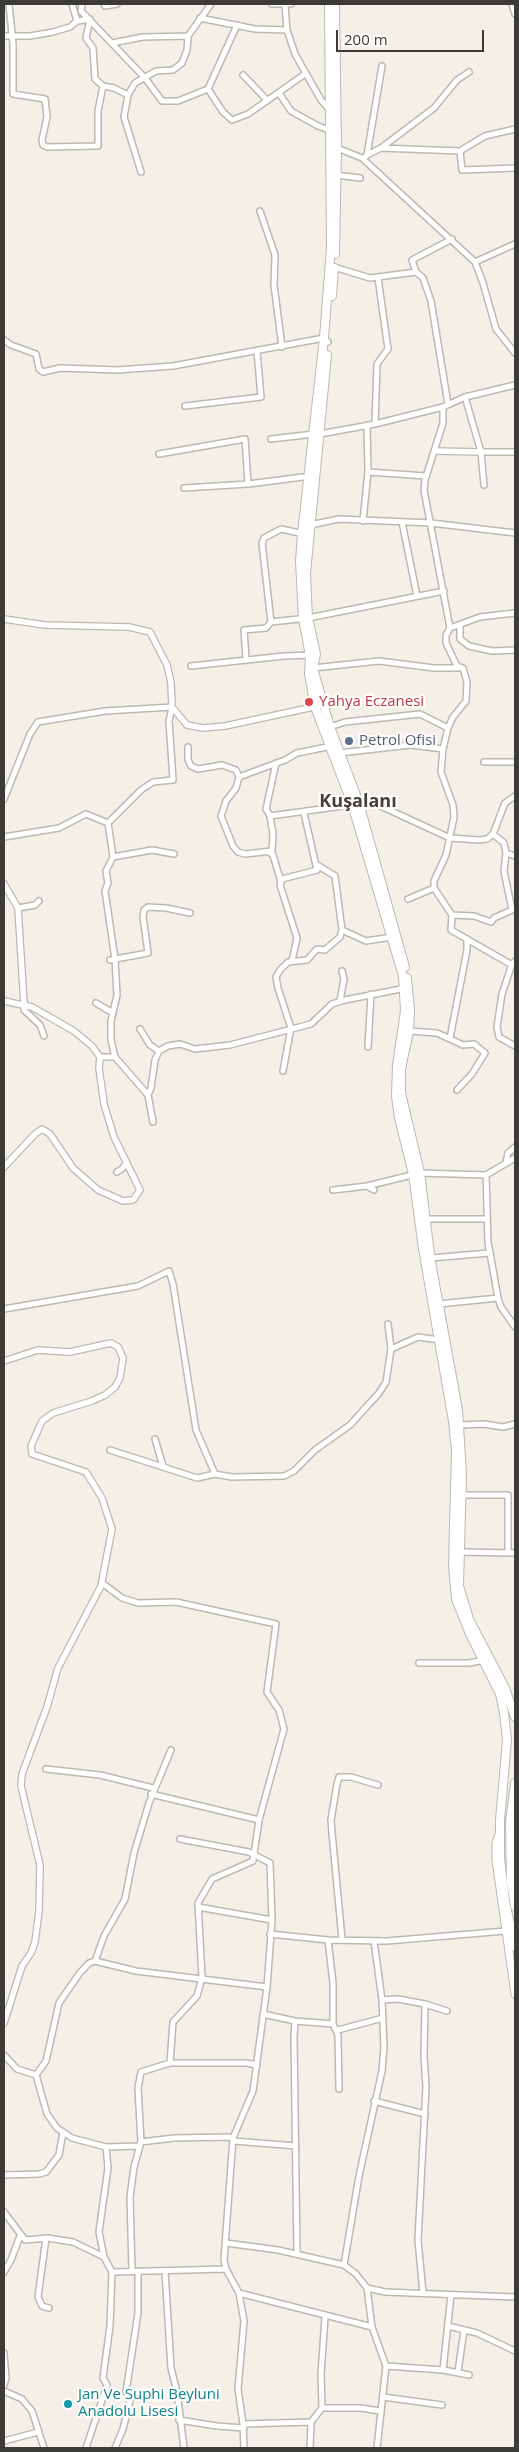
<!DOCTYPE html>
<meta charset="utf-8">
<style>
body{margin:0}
#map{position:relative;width:519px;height:2452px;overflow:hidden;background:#f4f0e8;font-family:"Open Sans",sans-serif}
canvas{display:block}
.frame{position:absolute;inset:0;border:5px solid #3d3b38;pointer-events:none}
.scale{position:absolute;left:336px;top:30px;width:148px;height:22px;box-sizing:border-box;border:2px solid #3d3b38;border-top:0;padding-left:6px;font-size:15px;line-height:18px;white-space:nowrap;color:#3d3b38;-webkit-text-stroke:4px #fffefc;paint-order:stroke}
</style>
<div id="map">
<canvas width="519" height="2452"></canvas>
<div class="frame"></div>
<div class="scale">200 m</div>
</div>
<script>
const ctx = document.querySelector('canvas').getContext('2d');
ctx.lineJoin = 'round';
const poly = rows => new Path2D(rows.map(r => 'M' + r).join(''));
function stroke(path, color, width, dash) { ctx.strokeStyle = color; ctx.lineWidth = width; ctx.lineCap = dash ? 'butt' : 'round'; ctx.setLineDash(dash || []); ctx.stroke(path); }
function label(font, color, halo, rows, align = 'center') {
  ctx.font = font + ' "Open Sans",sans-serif'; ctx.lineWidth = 4.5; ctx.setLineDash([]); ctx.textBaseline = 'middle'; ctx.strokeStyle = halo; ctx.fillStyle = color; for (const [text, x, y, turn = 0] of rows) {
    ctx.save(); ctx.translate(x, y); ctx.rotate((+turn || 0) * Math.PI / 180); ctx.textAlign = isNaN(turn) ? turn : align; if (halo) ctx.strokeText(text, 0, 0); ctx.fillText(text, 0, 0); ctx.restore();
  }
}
const minor = poly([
 [9,4,13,44,13,94,45,99,47,117,42,140,43,145,47,147,98,146,98,111,103,86],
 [72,4,77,21],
 [82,4,81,11,145,78,162,101,178,101,208,89,237,25],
 [104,4,105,6,117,4],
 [272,4,291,4],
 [512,4,515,14],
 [285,5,287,30,295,54,321,100,330,110],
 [200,18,255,29,287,30],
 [90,19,86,38,93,48,95,79,103,86,114,88,128,95,135,83,156,71,173,70,182,63,187,50,188,36,211,4],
 [4,36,30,36,53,32,70,27,77,21,85,20,86,16],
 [112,43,143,37,188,36],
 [243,75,267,100],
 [208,89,223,112,232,120,248,114,305,74],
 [279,93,291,111,318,126,332,131],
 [128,95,124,117,141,172],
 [337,148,362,158,475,262,483,283,496,329,515,353],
 [381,148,434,108,457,80,469,72],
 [460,151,462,170,515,168],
 [367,155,381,148,460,151,485,136,515,129],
 [365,157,367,155,382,66],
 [337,175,360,178],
 [260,211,275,255,274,285,282,347],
 [475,262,515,244],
 [334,267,370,278,416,272],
 [4,340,11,345,36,354,39,369,43,372,60,368,117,370,173,366,324,338,328,342],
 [465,397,481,452,484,485],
 [448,404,431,301,423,278,416,272,412,260,452,239],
 [185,406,261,397,257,351],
 [443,407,443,423,425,480,424,490,450,628],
 [375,424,377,364,388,349,378,278],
 [320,434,375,424,443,407,465,397,515,385],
 [271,439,314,434],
 [481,452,515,452],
 [159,454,245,439,248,484],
 [368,472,426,476],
 [184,488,248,484,311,476],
 [363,521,368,472,367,425],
 [402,522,417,596],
 [310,525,339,519,431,523,515,533],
 [271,622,262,543,264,538,281,529,304,534],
 [460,625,460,639,469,646,492,651,515,650],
 [246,659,244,630,266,628,271,622,308,618,444,591],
 [191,666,284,656,313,655],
 [313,668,379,661,434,668,459,668],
 [330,727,345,722,420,714,448,728],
 [188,747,188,760,191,766,198,769,222,765,236,770,239,777,236,788,226,801,221,816,233,846,238,852,245,854,272,851,273,834,270,816],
 [339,753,411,745,443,749],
 [484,762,515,762],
 [276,763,266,809,270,816,372,802,450,838,479,840,487,839,493,834,505,803,515,796],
 [239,777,285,760,297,753,332,746],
 [4,799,30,734,38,722,105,711,172,707,169,721,173,780,153,782,141,790,108,823,113,857,106,871,108,883,105,891,115,959,117,995,111,1021,111,1040,115,1057,148,1095,151,1088,155,1060,159,1051,168,1046,180,1044,195,1049,230,1045,311,1024,332,1004,345,1000,406,988],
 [4,837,59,828,86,814,108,823],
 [269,852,273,855,281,882],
 [506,853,515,856],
 [113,857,152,850,174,854],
 [317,865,335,876,342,930],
 [408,899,434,888],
 [18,908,35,905,39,901],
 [452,915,474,916,491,922,494,918,512,910,504,871,506,853,504,843,493,834],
 [110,960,148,953,143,917,144,910,148,907,166,908,190,913],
 [292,961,297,938,280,885,282,879,317,870,304,813],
 [515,961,512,964,502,994,497,1027,499,1037,515,1046],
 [512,965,451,930,452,915,434,888,434,881,446,855,454,817,453,805,441,772,443,749,448,728,453,717,466,701,467,682,463,668,457,666,446,643,446,635,450,628,480,617,515,613],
 [340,1001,344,979,342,971],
 [96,1003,113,1013],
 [24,1004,24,1010,40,1025,44,1036],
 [140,1029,150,1045,159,1051],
 [409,1031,437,1033,463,1045,474,1044,485,1053,472,1074,457,1090],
 [450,1038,467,950,467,939],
 [368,1047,371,994],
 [100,1057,115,1057],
 [283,1071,291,1028,278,988,276,977,280,970,288,962,307,960,317,949,325,950,340,937,342,930,366,941,392,937],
 [148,1095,153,1122],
 [506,1162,508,1153,515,1147],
 [117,1172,123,1168,126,1163],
 [486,1175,488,1242,498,1298,501,1307,515,1327],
 [367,1186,374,1190],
 [333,1190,367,1186,420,1173,486,1175,515,1158],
 [426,1219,487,1219],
 [431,1258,489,1253],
 [439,1304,498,1298],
 [4,1309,138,1286,169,1271,173,1284,196,1430,215,1474],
 [388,1324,391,1349],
 [460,1425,484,1424,503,1427,515,1424],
 [155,1439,163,1466],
 [110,1450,197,1478,215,1474,232,1477,284,1476,294,1471,315,1450,350,1425,379,1393,386,1382,391,1349,418,1337,440,1340],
 [461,1495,508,1495,508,1552],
 [459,1552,515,1553],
 [102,1583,122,1598,138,1603,176,1602,276,1624,267,1692,279,1710,284,1729,259,1820,253,1861,212,1879,198,1903,202,1977,197,1996,173,2022,170,2063],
 [419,1663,469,1663,485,1660],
 [46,1769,100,1775,153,1788],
 [151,1794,259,1820],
 [180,1839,249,1852,270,1863,272,1920,267,1987,253,2091,233,2138,224,2260,226,2269,239,2293,244,2321,238,2389,243,2424,244,2448],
 [198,1907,272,1920],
 [270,1934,328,1940,387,1941,505,1931],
 [342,1939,332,1833,331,1820,337,1784,339,1777,351,1777,378,1785],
 [328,1940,333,1983,333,2024],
 [95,1961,136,1971,267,1987],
 [382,2000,398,1999,425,2004,424,2056,426,2087,418,2240,423,2293],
 [425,2004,447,2011],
 [263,2014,295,2021,333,2024,338,2035,339,2089],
 [295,2021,294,2037,297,2254],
 [338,2030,383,2018],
 [4,2055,17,2069,36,2075,47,2114,57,2128,72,2138,106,2147,108,2168,99,2232,104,2257,112,2272,226,2269],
 [36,2075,46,2061,59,2003,79,1974,89,1963,95,1961,104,1936,125,1899,134,1853,149,1803,171,1750],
 [374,2101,425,2114],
 [234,2141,296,2146],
 [106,2147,139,2146,141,2142,174,2138,229,2137,233,2138],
 [4,2175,39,2174,46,2172,59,2155,63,2132],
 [4,2212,25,2240,48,2238,73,2242,104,2257],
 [46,2238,38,2297,42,2306,49,2308],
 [226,2243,278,2250,344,2265,356,2274,367,2288,385,2292,515,2297],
 [344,2265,359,2176,382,2071,384,2047,382,2000,374,1941],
 [132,2270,130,2197,134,2167,141,2142,138,2088,141,2072,170,2063,247,2063,257,2065],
 [165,2271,171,2368,177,2392,184,2448],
 [4,2272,11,2260,20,2236],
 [367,2288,372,2327,386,2366,377,2448],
 [239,2293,372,2327],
 [448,2326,477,2333,515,2351],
 [4,2353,6,2378,4,2385],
 [386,2366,443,2370,469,2375],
 [443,2370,451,2295],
 [458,2372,464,2330],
 [4,2391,22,2399,32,2411,44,2448],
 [383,2397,442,2405],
 [322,2408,321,2374,325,2317],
 [179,2420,217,2426,244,2428],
 [243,2424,311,2422],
 [4,2441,38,2432],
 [86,2448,107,2385,103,2378,110,2326,112,2272],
 [115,2448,123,2429,131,2397,126,2392,138,2313,138,2272],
 [310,2448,311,2422,322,2408,361,2408,380,2411]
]);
const tertiary = poly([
 [435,451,481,452],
 [4,619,45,625,129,627,150,632,167,665,171,683,172,707,187,725,203,728,225,726,318,706],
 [4,884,18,908,24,1004],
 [4,1001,32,1007,74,1031,92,1046,100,1057,99,1068,104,1104,114,1137,140,1190,133,1200,123,1201,98,1190,73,1168,50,1134,42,1129,35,1134,4,1167],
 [4,1361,38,1350,70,1352,111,1343,118,1347,123,1358,120,1378,115,1387,105,1395,92,1401,53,1413,42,1421,31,1446,32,1454,86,1472,102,1498,112,1529,101,1586,58,1668,47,1707,22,1774,21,1786,40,1865,39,1911,35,1942,31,1953,22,1966,4,2023]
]);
const secondary = poly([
 [499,1834,496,1843,496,1860,515,1994]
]);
const trunk = poly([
 [329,4,331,247,324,338,302,533,300,561,303,618,310,656,309,674,315,707,352,804,403,976,405,1011,397,1065,396,1096,399,1118,413,1174,423,1249,453,1421,456,1450,453,1565,456,1599,470,1634,500,1694,504,1713,507,1740,500,1820,500,1858,505,1901,515,1947],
 [335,4,337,148,335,254],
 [332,296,334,268],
 [327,355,306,573,308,618,316,654,313,668,330,727,359,803,405,967],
 [407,978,410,1010,409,1031,401,1069,401,1093,420,1173,431,1262,458,1410,462,1474,459,1586,469,1619,505,1688,515,1717],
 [515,1783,510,1822,511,1882,515,1906]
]);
const markers = [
 [309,702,5,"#e0444e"],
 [349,741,5,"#5c6f8a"],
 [68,2404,5,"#0f9aa8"]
];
const healthNames = [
 ["Yahya Eczanesi",319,702]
];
const serviceNames = [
 ["Petrol Ofisi",359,741]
];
const cultureNames = [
 ["Jan Ve Suphi Beyluni",78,2395],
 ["Anadolu Lisesi",78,2412]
];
const quarterNames = [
 ["Kuşalanı",358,802]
];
stroke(minor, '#bcb9b1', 8);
stroke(tertiary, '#bcb9b1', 8);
stroke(secondary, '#bcb9b1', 9);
stroke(trunk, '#bcb9b1', 10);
stroke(minor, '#fff', 5);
stroke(tertiary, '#fff', 5.5);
stroke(secondary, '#fff', 7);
stroke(trunk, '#fff', 8);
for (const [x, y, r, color] of markers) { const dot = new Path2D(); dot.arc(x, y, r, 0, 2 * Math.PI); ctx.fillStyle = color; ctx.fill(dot); stroke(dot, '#fffefc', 2); }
label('15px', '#be3a42', '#fffefc', healthNames, 'left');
label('15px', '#4e5e75', '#fffefc', serviceNames, 'left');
label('15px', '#0d838f', '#fffefc', cultureNames, 'left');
label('bold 18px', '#44413b', '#fffefc', quarterNames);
</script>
